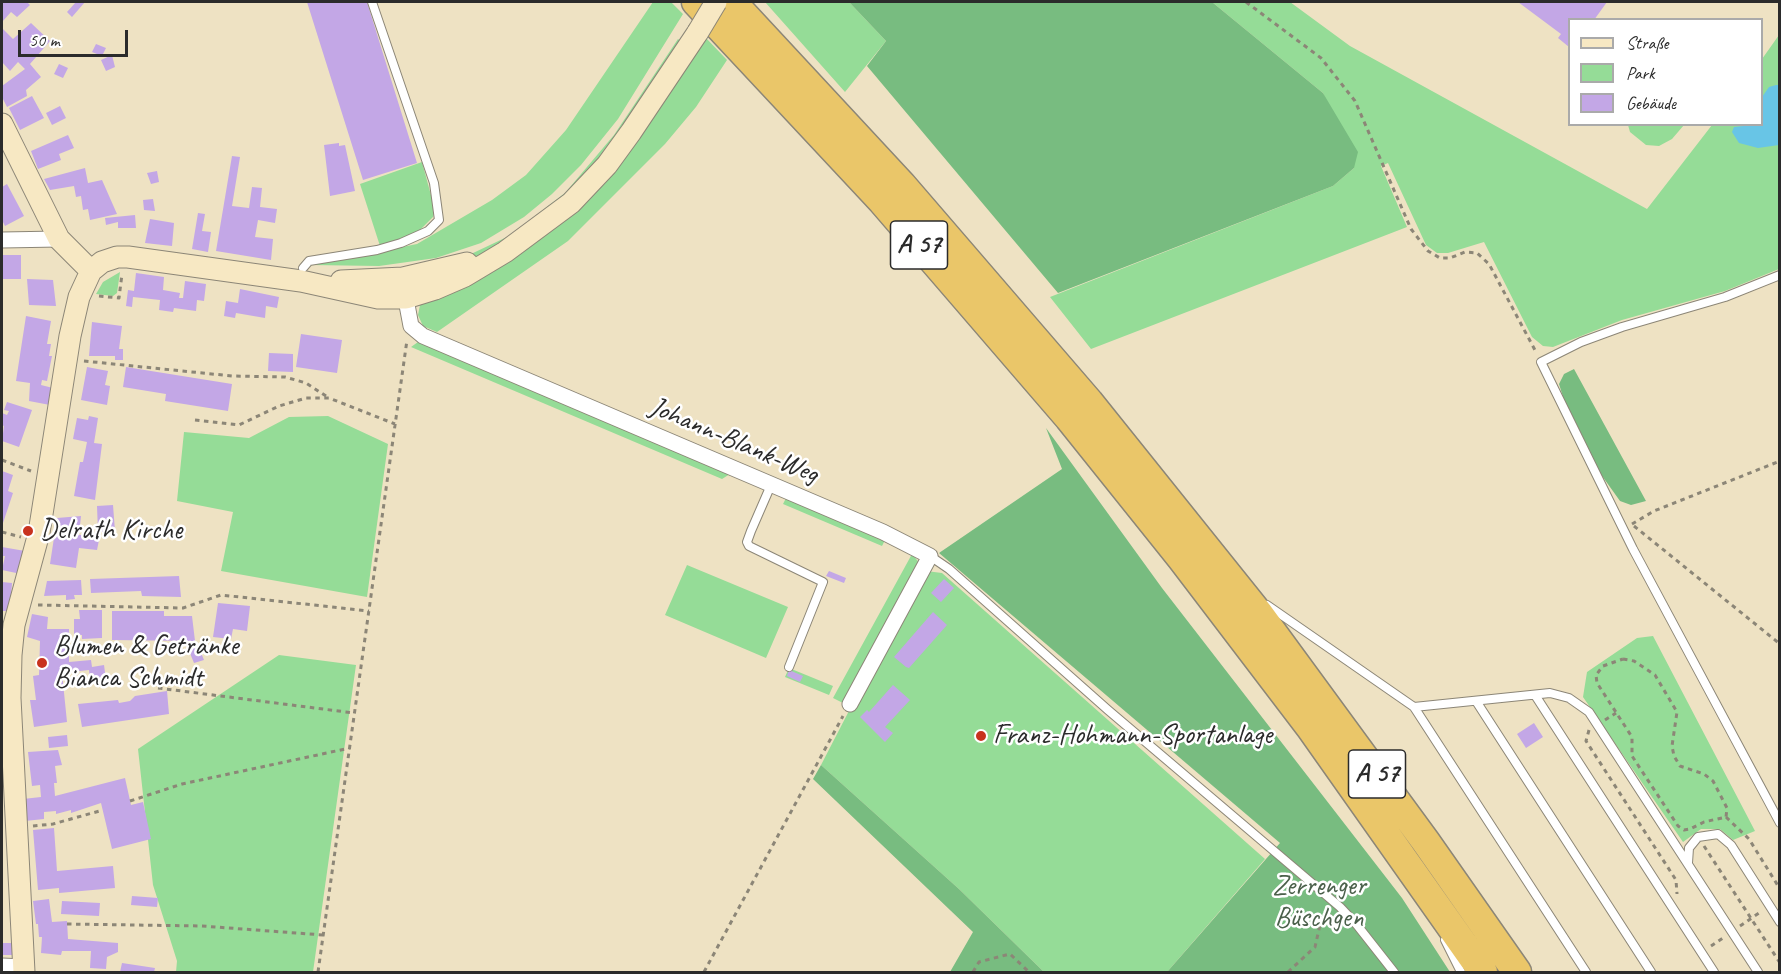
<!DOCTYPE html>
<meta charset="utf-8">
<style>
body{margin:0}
#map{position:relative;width:1781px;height:974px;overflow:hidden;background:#eee2c3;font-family:Caveat,sans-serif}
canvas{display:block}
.frame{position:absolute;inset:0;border:3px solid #2b2b2b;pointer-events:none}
.legend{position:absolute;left:1568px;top:18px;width:195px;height:108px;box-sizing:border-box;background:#fff;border:2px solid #aaa;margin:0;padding:8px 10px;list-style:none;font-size:18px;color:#2b2b2b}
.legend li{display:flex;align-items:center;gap:12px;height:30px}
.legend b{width:30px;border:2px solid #aaa}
.scale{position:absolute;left:18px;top:30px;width:110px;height:27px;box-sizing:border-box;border:3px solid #2b2b2b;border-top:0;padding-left:8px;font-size:18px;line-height:21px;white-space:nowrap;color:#2b2b2b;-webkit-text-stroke:4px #fff;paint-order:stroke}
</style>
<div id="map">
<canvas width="1781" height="974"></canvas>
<div class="frame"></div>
<ul class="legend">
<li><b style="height:8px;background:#f7e8c3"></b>Straße</li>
<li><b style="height:16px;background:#95dc97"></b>Park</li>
<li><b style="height:16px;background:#c3a7e6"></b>Gebäude</li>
</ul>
<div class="scale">50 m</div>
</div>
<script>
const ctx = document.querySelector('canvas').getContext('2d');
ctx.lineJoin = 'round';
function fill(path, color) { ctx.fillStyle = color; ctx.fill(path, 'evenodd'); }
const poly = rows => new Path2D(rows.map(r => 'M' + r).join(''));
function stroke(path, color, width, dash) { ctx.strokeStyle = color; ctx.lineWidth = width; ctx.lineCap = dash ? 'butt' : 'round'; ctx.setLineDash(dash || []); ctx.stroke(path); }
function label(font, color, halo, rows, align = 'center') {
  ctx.font = font + ' Caveat,sans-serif'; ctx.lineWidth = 5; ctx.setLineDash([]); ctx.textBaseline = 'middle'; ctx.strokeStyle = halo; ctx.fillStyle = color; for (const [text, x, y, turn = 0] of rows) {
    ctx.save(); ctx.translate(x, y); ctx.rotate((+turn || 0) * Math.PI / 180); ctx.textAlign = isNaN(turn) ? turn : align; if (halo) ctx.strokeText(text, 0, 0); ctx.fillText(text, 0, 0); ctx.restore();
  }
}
const green = poly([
 [653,2,671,2,683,14,618,119,581,165,552,194,524,217,481,243,436,258,379,266,311,265,417,244,492,200,526,175,566,130],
 [765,2,849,2,886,41,845,92],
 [1212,2,1290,2,1350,46,1647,209,1712,125,1762,124,1762,59,1779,35,1779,269,1725,291,1622,320,1553,347,1543,346,1532,337,1484,242,1448,253,1437,253,1426,245,1388,163,1381,166,1407,227,1091,349,1050,297,1333,186,1354,168,1323,93],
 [706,38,727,60,696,107,665,144,568,241,437,332,423,326,418,315,420,305,426,300,518,255,566,220,589,199,616,167,669,94],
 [678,39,682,42,624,130,559,204,480,256,460,264,471,254,509,236,565,193,614,135],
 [1628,125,1628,124,1684,125,1672,139,1659,146,1646,145,1630,132],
 [422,162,435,210,433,217,415,235,380,246,360,184],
 [120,272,117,293,113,296,96,294,103,282],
 [418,342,423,342,730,474,722,479,411,347],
 [328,416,388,444,367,597,221,571,233,512,177,501,184,432,249,438,289,417],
 [786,498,885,540,882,546,783,504],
 [912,554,926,571,942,573,1265,859,1167,972,1044,972,959,889,821,765,851,707,833,698],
 [687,565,788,607,766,658,665,615],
 [1653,636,1755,831,1733,840,1720,829,1701,829,1683,842,1583,697,1587,672,1637,638],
 [279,655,356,665,313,972,176,972,177,961,153,885,138,749],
 [789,668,833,686,829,695,785,677]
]);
const forest = poly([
 [849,2,1212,2,1323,93,1358,152,1354,168,1333,186,1058,293,867,66,886,41],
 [1574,369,1646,501,1631,505,1620,501,1600,473,1565,403,1559,384,1564,374],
 [1046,428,1162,588,1402,898,1450,972,1167,972,1280,843,939,553,1062,469],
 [821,765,959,889,1044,972,950,972,973,932,813,779]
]);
const water = poly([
 [1776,85,1779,85,1779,145,1758,148,1739,143,1732,132,1734,127,1762,124,1762,97,1769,87]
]);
const building = poly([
 [2,2,27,2,30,5,17,17,11,12,2,22],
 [76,2,85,2,72,17,67,12],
 [307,2,367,2,417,163,363,180],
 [1518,2,1607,2,1594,20,1569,20,1569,47,1558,38,1561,34],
 [31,23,50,41,30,64,41,77,26,90,27,96,7,107,2,97,2,86,25,69,18,62,10,71,2,62,2,28,13,39],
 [96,44,106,48,102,56,92,52],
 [112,55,115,67,106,71,101,60],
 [59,64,68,68,63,78,54,74],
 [32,96,44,118,20,130,9,108],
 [60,106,66,118,52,125,46,113],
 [68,135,74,148,59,154,61,160,38,169,31,151],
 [339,143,339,146,345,145,355,191,330,196,324,145],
 [232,156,240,157,232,206,249,208,252,187,262,188,260,207,277,209,275,223,258,220,255,237,273,239,271,260,216,251],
 [85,168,88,183,102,180,117,214,90,220,88,209,83,210,81,196,76,197,74,186,50,190,44,179],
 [157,171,159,182,151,184,147,173],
 [7,184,24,216,5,226,2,220,2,187],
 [153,199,155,211,144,210,143,200],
 [198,213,205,214,202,231,211,232,208,252,192,249],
 [135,215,136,228,118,228,118,222,106,225,105,218],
 [150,219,174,223,172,246,145,243],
 [2,255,21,255,21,279,2,279],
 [136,273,164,277,163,290,180,293,179,298,183,298,185,281,206,284,204,301,197,300,196,311,174,308,173,312,159,310,160,300,133,297,132,307,126,306,128,290,134,291],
 [27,279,53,280,56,306,29,305],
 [240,289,279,297,277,308,266,306,265,318,236,313,235,318,224,316,226,301,238,303],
 [26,316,51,321,47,344,51,344,49,356,52,356,47,381,42,380,41,385,53,388,50,405,29,401,30,383,16,381],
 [92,322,122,326,119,349,123,349,123,360,115,360,115,356,89,356],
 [301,334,342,340,337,373,296,367],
 [269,353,293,354,293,372,268,371],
 [87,367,108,371,105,385,110,386,107,405,81,400],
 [126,367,232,384,228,411,165,401,166,394,123,387],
 [7,402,32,410,19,447,2,441,4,426,2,425,2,413,7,415,9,411,4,410],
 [89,416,98,418,94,443,102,444,95,500,74,496,80,462,83,462,87,442,73,439,77,418,88,420],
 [2,471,13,475,8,491,13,493,2,526],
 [113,505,115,531,98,532,97,506],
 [81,516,79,535,100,535,97,550,79,548,76,568,50,564,57,518],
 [2,547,25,551,21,574,2,570,5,556,2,556],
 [829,571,846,578,844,583,826,576],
 [179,576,181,597,142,596,141,591,91,593,90,579],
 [944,579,954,588,941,602,931,593],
 [81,580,82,595,74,595,75,599,66,600,66,595,44,596,47,581],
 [2,582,12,583,10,611,2,611],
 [218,603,250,606,247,631,233,629,231,639,213,637],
 [79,610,102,610,102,638,82,639,82,635,74,635,74,619,80,619],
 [112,611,164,611,164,616,192,616,195,641,112,640],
 [933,612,947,625,909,668,906,667,894,657],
 [32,614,48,617,47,629,69,629,69,662,91,660,92,667,104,665,106,680,90,682,89,670,62,673,67,722,34,727,30,700,36,700,33,676,39,675,40,641,27,637],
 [197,643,204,660,194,663,187,646],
 [789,670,803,676,800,682,787,676],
 [893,685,910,700,885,727,893,733,885,742,860,717,867,710,869,712],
 [167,691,169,714,82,727,78,704,118,700,119,703,130,701,135,696],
 [1534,723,1543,737,1526,748,1517,734],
 [67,735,68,746,49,748,48,737],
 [58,750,62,765,55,766,57,783,54,783,55,796,125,778,131,805,143,802,151,839,112,849,101,803,71,813,71,810,56,814,56,811,44,812,44,819,25,821,23,799,41,797,40,785,32,786,28,752],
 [54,828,57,871,113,866,115,888,59,893,59,888,38,890,33,830],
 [132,896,158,898,157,907,131,905],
 [49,899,52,922,67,921,68,939,118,943,118,952,107,957,106,969,90,968,91,951,62,951,61,955,41,953,42,937,39,937,38,924,36,924,33,901],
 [62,901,100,903,99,916,61,914],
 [2,943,12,943,12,955,2,955],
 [122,963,155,968,154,972,120,972]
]);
const path = poly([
 [1246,2,1321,58,1355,101,1411,229,1428,251,1440,258,1450,258,1465,252,1477,253,1489,264,1536,352],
 [99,296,119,298,122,274],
 [84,361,232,376,285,377,306,383,329,398],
 [195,420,239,425,279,406,306,398,329,398,395,424],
 [2,460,31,471],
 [1632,524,1654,511,1780,461],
 [1634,526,1780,644],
 [2,532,21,537],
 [38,605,183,608,221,595,369,611],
 [1623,659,1634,661,1655,675,1677,712,1672,746,1674,756,1680,766,1704,774,1713,781,1727,808,1726,817,1704,822,1690,829,1684,830,1678,826,1632,756,1632,737,1597,683,1596,675,1603,666,1623,659],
 [158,688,354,713],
 [1605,720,1616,713],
 [1589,730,1586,741,1676,880,1677,894],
 [130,801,182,784,350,748],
 [1726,817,1749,839,1780,889],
 [33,826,53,824,103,810],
 [1704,846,1780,963],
 [67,924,202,926,323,935],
 [1740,926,1762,911],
 [1711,946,1723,938],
 [318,972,407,340],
 [704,972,843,716],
 [973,972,979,962,1010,954,1029,972],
 [1288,972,1315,947,1320,925,1332,915]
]);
const lane = poly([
 [303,268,309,261,377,250,401,243,428,231,439,220,434,183,372,2],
 [1780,275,1725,297,1622,327,1581,342,1541,362,1633,549,1780,823],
 [771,485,751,531,747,542,749,546,823,582,789,667],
 [930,556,949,569,1108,710,1340,907,1357,925,1394,972],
 [1267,605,1414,707,1586,972],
 [1535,695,1714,972],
 [1476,701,1651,972],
 [1414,707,1550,693,1569,698,1589,712,1758,972],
 [1688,863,1689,848,1698,837,1718,834,1731,845,1780,922],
 [1445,940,1461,972]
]);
const street = poly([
 [2,240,59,239],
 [404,289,411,326,423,336,883,532,930,556,850,704],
 [2,966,24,967]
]);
const secondary = poly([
 [2,124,59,239,91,271],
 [341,281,403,278,467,263],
 [24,972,10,698,11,655,14,625,39,533,70,336,79,297,91,271,102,262,117,257,128,257,301,281,378,298,406,298,435,289,465,276,505,252,571,203,607,165,631,132,698,32]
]);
const highway = poly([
 [696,2,882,201,1069,418,1182,559,1310,727,1483,972],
 [732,2,902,185,1089,402,1259,614,1426,842,1517,972]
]);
const secondaryBridge = poly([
 [698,32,716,2]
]);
const markers = [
 [28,531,6,"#c8321e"],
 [42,663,6,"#c8321e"],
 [981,736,6,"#c8321e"]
];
const shields = [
 [919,245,57],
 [1377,774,57]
];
const shieldNames = [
 ["A 57",919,245],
 ["A 57",1377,774]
];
const streetNames = [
 ["Johann-Blank-Weg",734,441,23]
];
const poiNames = [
 ["Delrath Kirche",40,531],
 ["Blumen & Getränke",54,647],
 ["Bianca Schmidt",54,679],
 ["Franz-Hohmann-Sportanlage",993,736]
];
const parkNames = [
 ["Zerrenger",1319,887],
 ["Büschgen",1319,919]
];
fill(green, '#95dc97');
fill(forest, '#78bc80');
fill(water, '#68c5e6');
fill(building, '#c3a7e6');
stroke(lane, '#8c8677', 10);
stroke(street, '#8c8677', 17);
stroke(secondary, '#8c8677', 23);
stroke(highway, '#8c8677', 31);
stroke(path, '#8c8677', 3, [4.5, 4.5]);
stroke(lane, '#fff', 8);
stroke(street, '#fff', 15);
stroke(secondary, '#f7e8c3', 21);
stroke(highway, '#eac669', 28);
stroke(secondaryBridge, '#8c8677', 23, []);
stroke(secondaryBridge, '#f7e8c3', 21);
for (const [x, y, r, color] of markers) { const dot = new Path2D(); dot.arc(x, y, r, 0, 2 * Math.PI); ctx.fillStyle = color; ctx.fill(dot); stroke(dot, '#fff', 2); }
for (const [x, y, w] of shields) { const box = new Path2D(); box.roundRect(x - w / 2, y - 24, w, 48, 4.5); ctx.fillStyle = '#fff'; ctx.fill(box); stroke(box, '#2b2b2b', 1.5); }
label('bold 27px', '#2b2b2b', null, shieldNames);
label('28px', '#2b2b2b', '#fff', streetNames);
label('28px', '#2b2b2b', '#fff', poiNames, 'left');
label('28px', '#4b604b', '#fff', parkNames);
</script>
